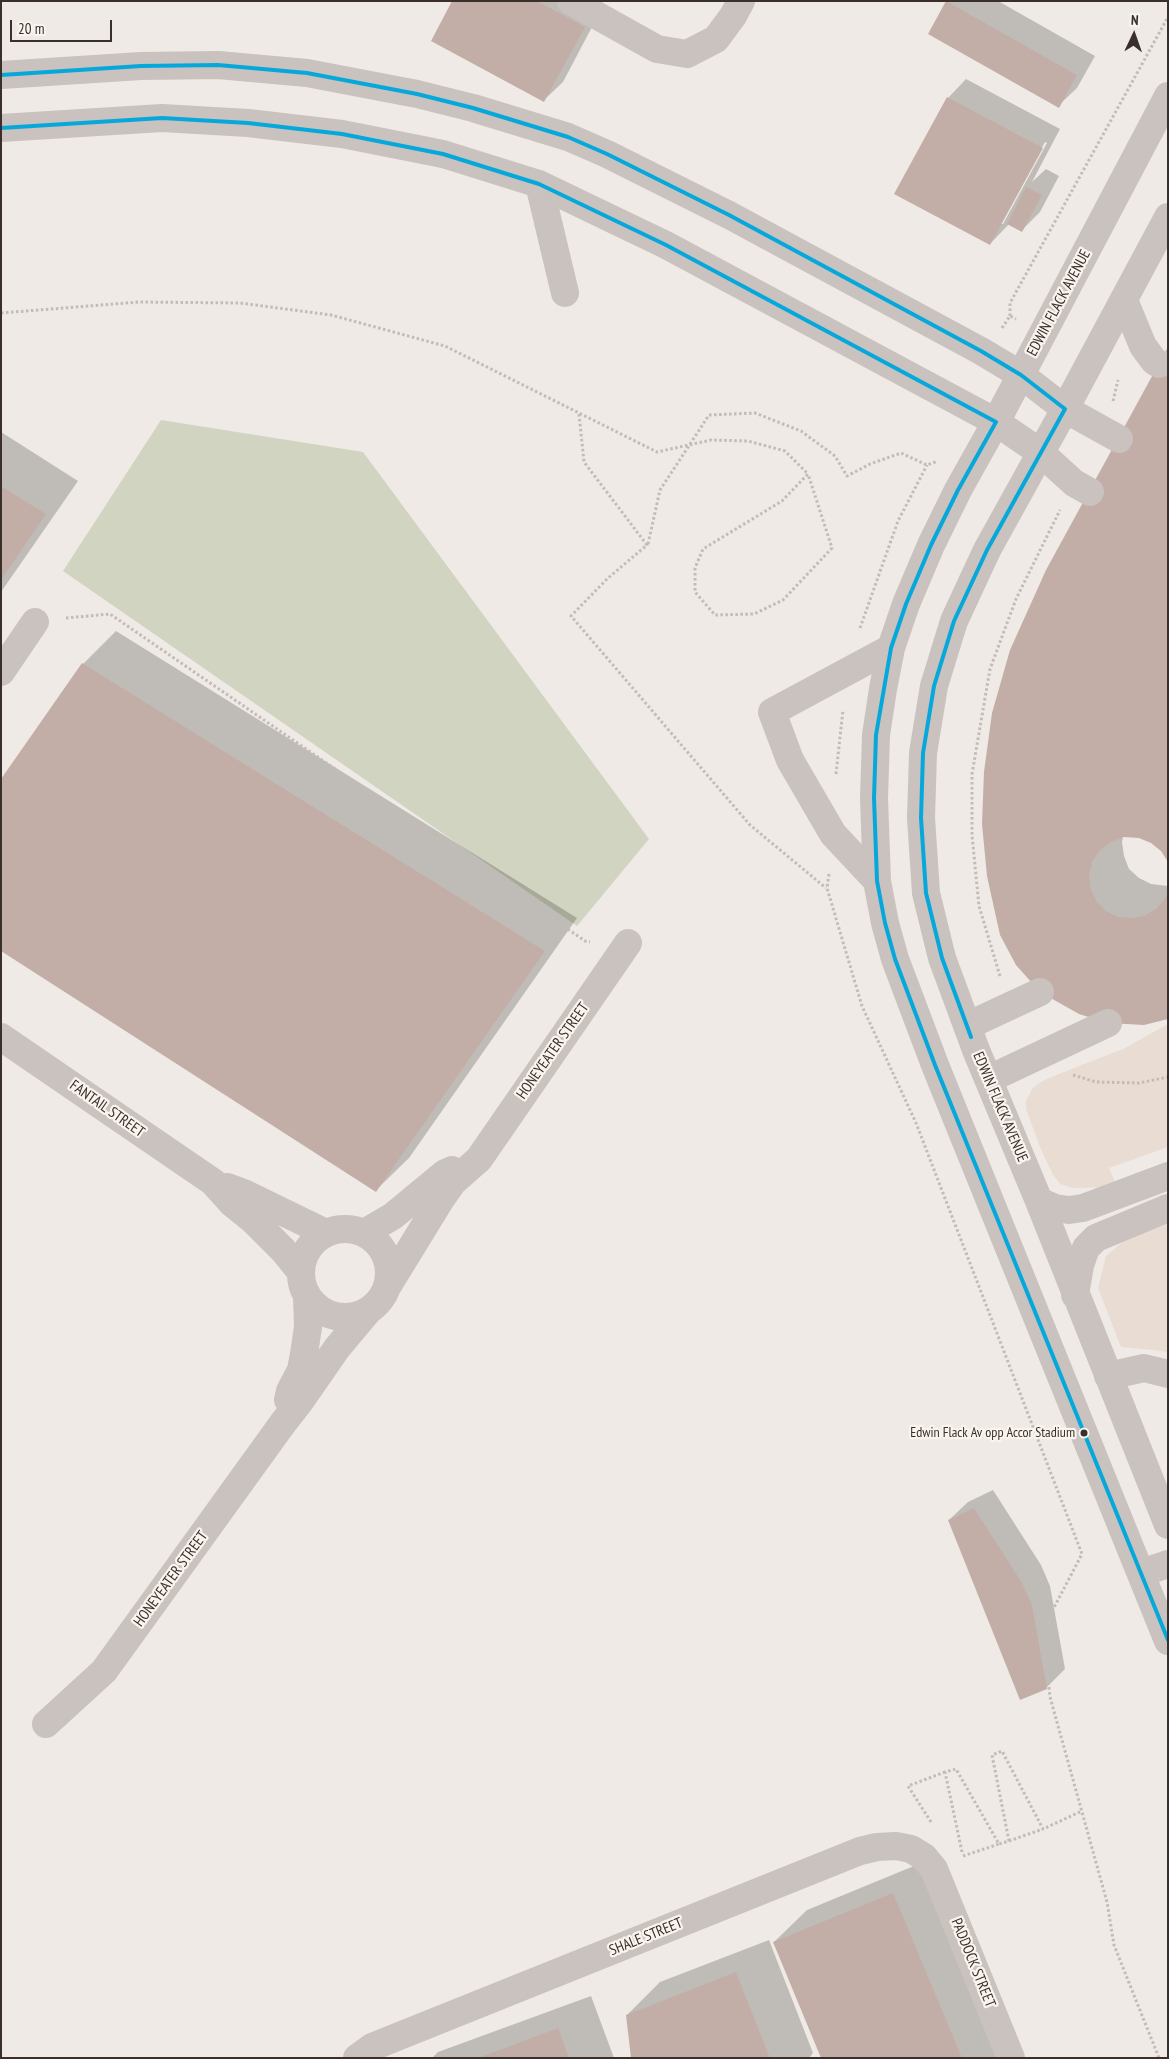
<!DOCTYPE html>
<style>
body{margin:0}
#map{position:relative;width:1169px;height:2059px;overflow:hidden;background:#efeae5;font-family:"PT Sans Narrow",sans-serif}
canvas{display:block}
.frame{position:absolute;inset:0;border:2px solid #3a2f2b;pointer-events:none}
.north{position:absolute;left:1109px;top:10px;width:50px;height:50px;-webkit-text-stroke:4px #faf4ee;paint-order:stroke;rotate:3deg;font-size:14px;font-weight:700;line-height:20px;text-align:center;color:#3a2f2b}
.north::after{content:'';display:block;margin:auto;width:18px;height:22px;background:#3a2f2b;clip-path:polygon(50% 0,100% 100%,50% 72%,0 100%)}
.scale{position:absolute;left:10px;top:20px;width:102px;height:22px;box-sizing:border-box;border:2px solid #3a2f2b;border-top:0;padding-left:6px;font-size:15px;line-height:18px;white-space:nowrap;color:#3a2f2b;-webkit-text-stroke:4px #faf4ee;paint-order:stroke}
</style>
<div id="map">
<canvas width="1169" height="2059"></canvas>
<div class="frame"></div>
<div class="north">N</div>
<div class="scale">20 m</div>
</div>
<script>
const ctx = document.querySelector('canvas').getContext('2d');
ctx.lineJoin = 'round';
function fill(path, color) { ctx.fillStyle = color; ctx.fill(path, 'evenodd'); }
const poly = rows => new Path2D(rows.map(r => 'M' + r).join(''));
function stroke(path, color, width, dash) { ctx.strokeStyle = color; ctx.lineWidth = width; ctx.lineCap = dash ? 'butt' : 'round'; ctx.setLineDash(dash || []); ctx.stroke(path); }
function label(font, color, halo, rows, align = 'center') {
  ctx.font = font + ' "PT Sans Narrow",sans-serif'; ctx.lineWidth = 4.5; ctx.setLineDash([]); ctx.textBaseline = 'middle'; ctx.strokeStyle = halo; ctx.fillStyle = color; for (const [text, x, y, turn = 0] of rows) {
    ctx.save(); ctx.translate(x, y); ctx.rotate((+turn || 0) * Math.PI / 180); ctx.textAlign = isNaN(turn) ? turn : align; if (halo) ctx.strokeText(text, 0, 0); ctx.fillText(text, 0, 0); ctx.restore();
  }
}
const green = poly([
 [161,420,363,452,649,839,577,926,63,571]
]);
const plaza = poly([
 [1168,1024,1168,1147,1109,1168,1117,1187,1073,1188,1060,1184,1053,1175,1040,1147,1026,1109,1026,1101,1032,1089,1039,1083,1049,1078,1125,1048],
 [1168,1223,1168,1353,1163,1351,1121,1347,1098,1288,1106,1256,1141,1226,1143,1233]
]);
const shadow = poly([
 [454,1,590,1,602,8,563,82,544,100],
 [948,1,998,1,1095,56,1077,88,1058,106,930,33],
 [966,79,1060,129,1032,182,1046,169,1059,176,1040,212,1022,230,1009,224,990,244,948,98],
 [1045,142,1047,143,1003,224,1001,224],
 [1168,350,1162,850,1151,842,1139,837,1123,837,1122,842,1124,856,1129,869,1139,878,1151,884,1168,886,1168,1017,1041,991],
 [1,432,78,481,1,592],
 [116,631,577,918,409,1158,376,1190,83,664],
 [993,1490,1041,1565,1050,1586,1065,1669,1046,1688,949,1520,968,1502],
 [926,1861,1008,2058,822,2058,774,1942,807,1910],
 [769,1940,813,2053,809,2058,632,2058,627,2015,660,1982],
 [591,1996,614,2058,432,2058,438,2052]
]);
const building = poly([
 [452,1,537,1,585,27,544,102,431,41],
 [946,1,1077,75,1059,108,928,34],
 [947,97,1043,148,990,245,894,194],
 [1026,187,1042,195,1022,232,1007,224],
 [1168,347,1168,862,1161,851,1151,843,1139,838,1124,837,1111,842,1100,850,1092,862,1089,876,1091,890,1097,902,1106,911,1118,917,1131,918,1144,916,1156,909,1164,900,1168,892,1168,1019,1144,1025,1108,1023,1079,1014,1040,992,1016,965,1000,935,987,876,982,824,984,772,992,713,1010,650,1046,570],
 [1,486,46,514,1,580],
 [82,663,545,951,376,1192,1,951,1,779],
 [974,1508,1022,1583,1032,1605,1047,1689,1020,1700,948,1520],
 [893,1893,962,2058,821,2058,773,1942],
 [736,1972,770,2058,631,2058,626,2015],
 [558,2028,569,2058,478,2058]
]);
const path = poly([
 [1,313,139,302,240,303,331,315,445,346,657,452,711,440,748,441,785,451,808,474,782,501,703,549,695,568,695,592,715,615,754,614,783,600,832,548,808,474],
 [1010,316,1010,303,1168,17],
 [1002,328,1010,316,1016,319],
 [1113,401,1118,380],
 [579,414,584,462,647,545,607,579,571,616,750,825,826,888],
 [648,544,660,490,709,415,755,413,801,431,835,456,847,476,870,464,901,453,927,465,938,461],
 [66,618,110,614,585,941,590,942],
 [860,628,898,521,927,465],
 [836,774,843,710],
 [829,874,827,888,862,1006,916,1123,1082,1554,1049,1617,1044,1643,1050,1697,1107,1902,1114,1945,1159,2058],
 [1000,976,979,906,972,835,972,774,990,669,1016,599,1060,510],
 [1073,1075,1096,1082,1139,1083,1168,1077],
 [931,1822,908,1786,945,1772],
 [1009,1841,1043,1829],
 [962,1852,945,1772,956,1769,999,1844,1009,1841,992,1755,1002,1751,1043,1829,1082,1811],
 [963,1856,999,1844]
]);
const minor = poly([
 [571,1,657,49,687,54,716,39,733,16,741,1],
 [1,75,141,66,218,65,307,73,417,94,473,108,568,137,607,154,729,215,981,351,1021,375,1065,409,1119,439],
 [1168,96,996,422,958,490,931,545,906,604,891,648,883,689,876,735,874,798,877,881,885,923,895,959,935,1065,1168,1641],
 [1,128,162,118,248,123,342,134,443,154,539,184,666,245,996,422,1041,453,1074,483,1090,492],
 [539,184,565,293],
 [1168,217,1065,409,987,550,954,621,934,686,923,753,921,818,926,893,942,958,976,1050,1039,1201,1168,1525],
 [1124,300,1143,346,1154,361,1159,364],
 [1,672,35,622],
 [877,881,833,834,790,760,772,712,891,648],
 [967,1026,1040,992],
 [1,1037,213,1182,232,1203,253,1220,283,1250,300,1271],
 [989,1079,1108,1023],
 [227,1187,246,1194,326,1233],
 [1039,1201,1055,1208,1069,1210,1083,1208,1168,1176],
 '301 1273a44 44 0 1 1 88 0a44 44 0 1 1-88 0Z',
 [364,1233,393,1216,445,1173,452,1170],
 [387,1287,441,1199,453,1182,479,1159,628,943],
 [1075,1295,1080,1265,1086,1248,1096,1238,1168,1208],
 [1108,1376,1144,1368,1168,1374],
 [288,1400,290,1391,301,1370,304,1354,308,1327,307,1297],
 [1141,1573,1168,1564],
 [46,1724,104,1671,283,1423,301,1400,337,1348,368,1311],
 [357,2058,372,2047,860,1851,877,1847,896,1846,911,1849,924,1857,934,1869,1011,2058]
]);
const bus1 = poly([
 [1,75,141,66,218,65,307,73,417,94,473,108,568,137,607,154,729,215,981,351,1021,375,1065,409,987,550,954,621,934,686,923,753,921,818,926,893,942,958,971,1037],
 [1,128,162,118,248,123,342,134,443,154,539,184,666,245,996,422,958,490,931,545,906,604,891,648,876,735,874,798,877,881,885,923,895,959,935,1065,1168,1640]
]);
const markers = [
 [1084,1433,4.5,"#3a2f2b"]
];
const busNames = [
 ["Edwin Flack Av opp Accor Stadium",1075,1433]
];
const streetNames = [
 ["EDWIN FLACK AVENUE",1059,303,-62],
 ["HONEYEATER STREET",553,1051,-55],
 ["EDWIN FLACK AVENUE",1000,1107,67],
 ["FANTAIL STREET",107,1109,35],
 ["HONEYEATER STREET",171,1579,-54],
 ["SHALE STREET",646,1937,-22],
 ["PADDOCK STREET",973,1963,68]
];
fill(green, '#d1d4c0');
fill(plaza, '#e9ddd3');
fill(shadow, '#0003');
fill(building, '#c2aea7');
stroke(path, '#c2bbb6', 3, [2.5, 2.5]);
stroke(minor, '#c9c2be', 28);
stroke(bus1, '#06a8db', 4);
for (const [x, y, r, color] of markers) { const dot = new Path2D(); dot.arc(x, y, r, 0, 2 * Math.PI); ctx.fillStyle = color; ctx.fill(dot); stroke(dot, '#faf4ee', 2); }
label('14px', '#3a2f2b', '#faf4ee', busNames, 'right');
label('15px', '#3a2f2b', '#faf4ee', streetNames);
</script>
